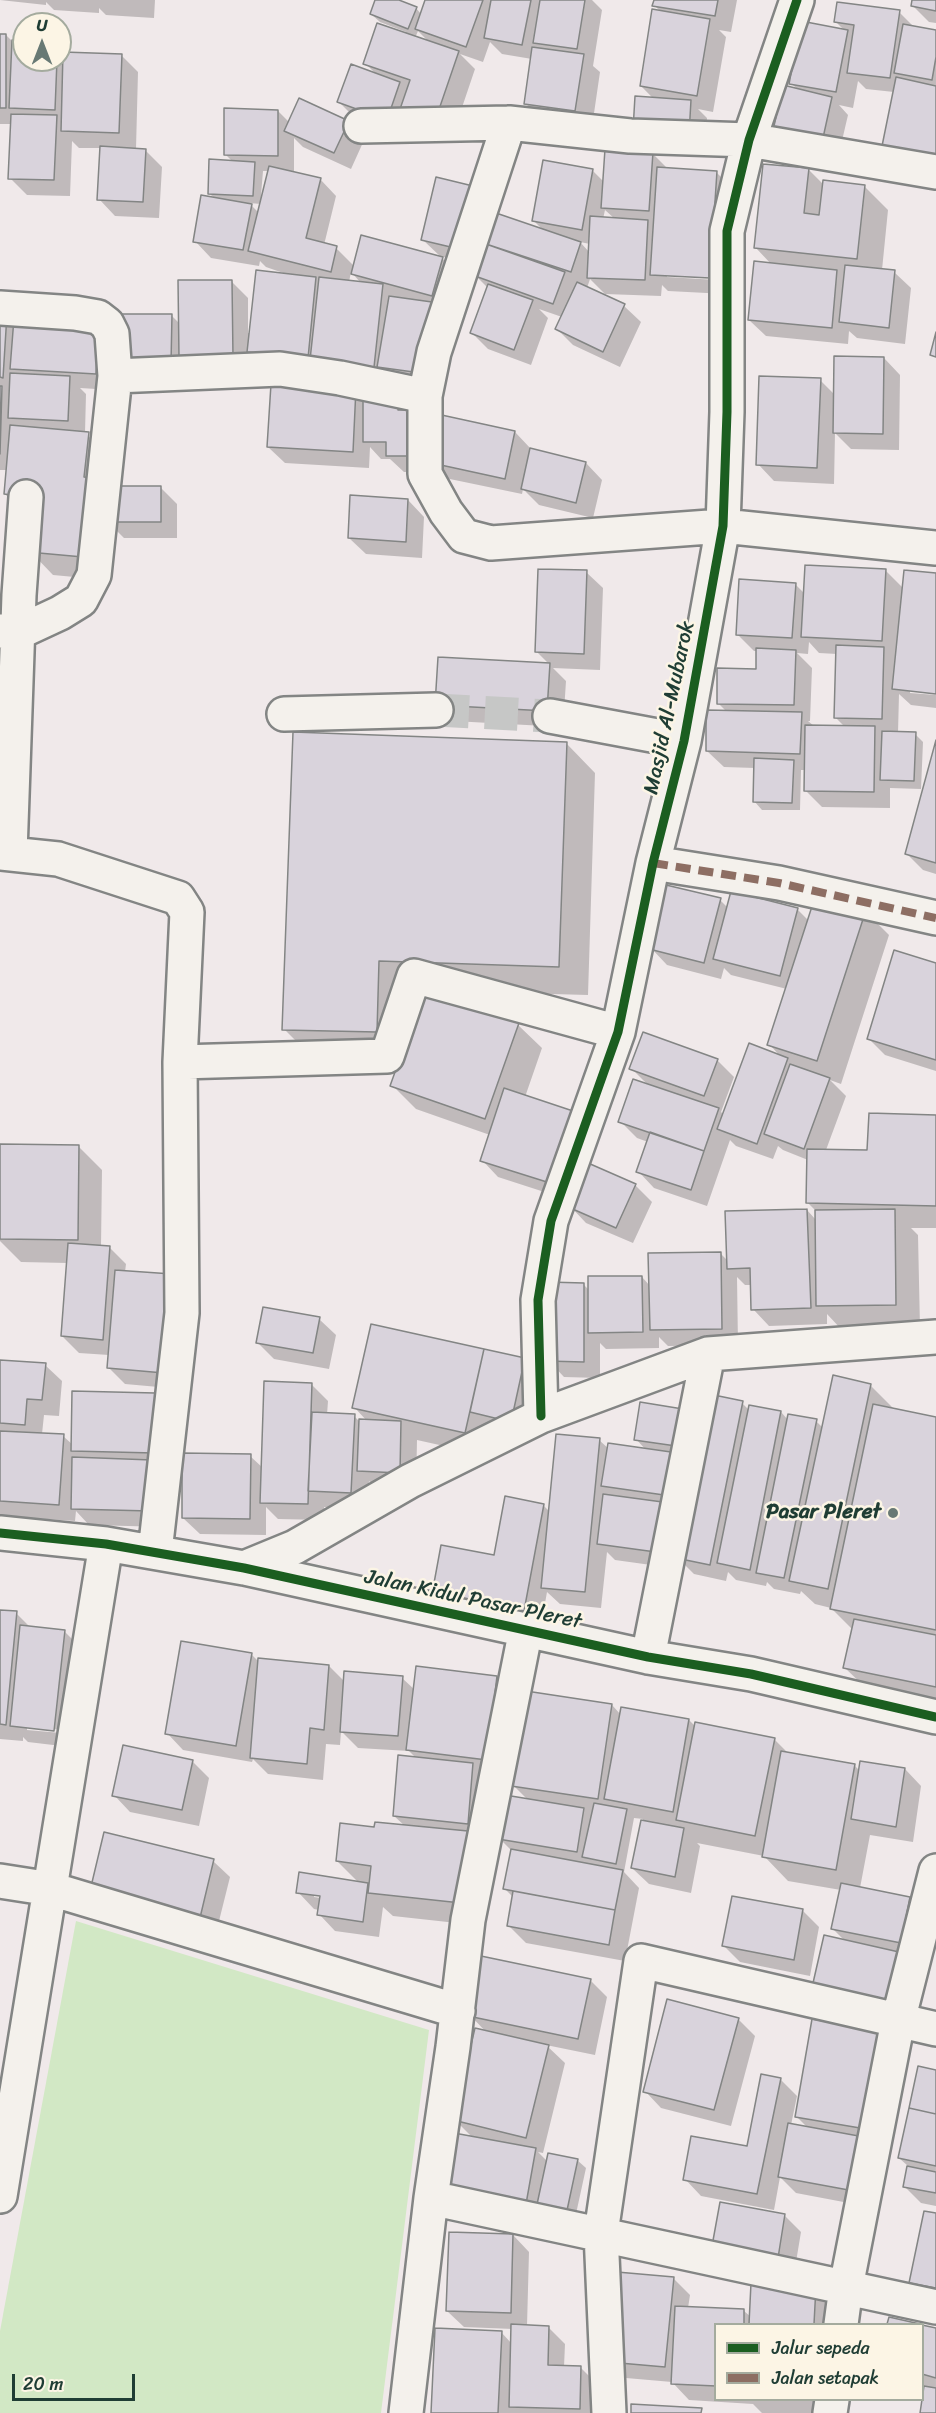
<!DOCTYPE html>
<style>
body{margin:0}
#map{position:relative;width:936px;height:2413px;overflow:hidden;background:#f0e9ea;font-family:Sriracha,sans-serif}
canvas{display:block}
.legend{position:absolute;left:714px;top:2323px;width:210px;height:78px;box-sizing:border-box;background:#fcf5e5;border:2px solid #a4ab9e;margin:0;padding:8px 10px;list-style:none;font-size:18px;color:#1f3d34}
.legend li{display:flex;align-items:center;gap:12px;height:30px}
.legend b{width:30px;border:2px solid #a4ab9e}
.north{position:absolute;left:12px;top:12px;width:60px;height:60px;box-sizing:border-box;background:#fcf5e5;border:2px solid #a4ab9e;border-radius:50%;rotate:0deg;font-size:16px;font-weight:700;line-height:24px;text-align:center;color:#1f3d34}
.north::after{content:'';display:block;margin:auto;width:21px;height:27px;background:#687974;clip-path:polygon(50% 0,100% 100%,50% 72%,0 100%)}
.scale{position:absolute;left:12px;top:2374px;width:123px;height:27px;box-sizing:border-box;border:3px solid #1f3d34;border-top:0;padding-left:8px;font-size:18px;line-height:21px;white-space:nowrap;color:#1f3d34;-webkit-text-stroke:4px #fcf5e5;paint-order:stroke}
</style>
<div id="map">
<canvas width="936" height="2413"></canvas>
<ul class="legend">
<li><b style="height:8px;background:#1b5e20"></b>Jalur sepeda</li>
<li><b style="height:8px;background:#8d6e63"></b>Jalan setapak</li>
</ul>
<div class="north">U</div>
<div class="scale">20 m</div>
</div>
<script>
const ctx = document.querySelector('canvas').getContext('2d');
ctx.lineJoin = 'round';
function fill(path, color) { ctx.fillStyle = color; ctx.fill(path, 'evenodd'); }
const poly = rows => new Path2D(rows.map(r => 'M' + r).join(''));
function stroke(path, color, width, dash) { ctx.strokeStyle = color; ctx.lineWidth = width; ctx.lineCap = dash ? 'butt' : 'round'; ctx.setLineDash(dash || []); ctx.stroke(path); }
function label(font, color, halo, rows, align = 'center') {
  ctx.font = font + ' Sriracha,sans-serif'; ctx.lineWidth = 5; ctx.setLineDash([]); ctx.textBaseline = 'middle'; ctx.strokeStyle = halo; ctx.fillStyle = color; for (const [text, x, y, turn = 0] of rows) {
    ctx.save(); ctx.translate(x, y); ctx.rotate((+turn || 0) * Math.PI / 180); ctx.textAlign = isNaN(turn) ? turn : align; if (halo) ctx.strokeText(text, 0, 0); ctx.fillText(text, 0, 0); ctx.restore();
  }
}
const green = poly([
 [76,1921,429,2030,381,2413,0,2413,0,2331]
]);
const shadow = poly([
 [155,0,154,18,106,15,99,8,99,13,54,10,46,2,46,5,0,0],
 [377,0,395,0,416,8,421,14,426,0,592,0,602,10,593,66,600,72,592,127,543,120,526,104,532,59,502,54,490,42,483,62,460,54,475,69,451,140,355,118,339,102,378,76,365,63,406,32,380,22,371,14],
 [418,31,431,44,415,38],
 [655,0,737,0,731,32,719,30,726,37,713,112,698,109,707,118,705,151,641,86,661,12,654,5],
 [914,0,936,0,936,23,929,22,912,5],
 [899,12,915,28,936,32,936,174,894,92,866,89,858,81,853,108,839,105,848,115,837,162,798,90,791,83,845,31,836,22],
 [0,35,6,35,12,41,24,42,24,60,60,60,60,46,68,54,121,55,138,72,136,149,145,150,162,167,159,218,115,216,99,199,102,148,79,148,72,141,70,196,27,195,10,178,12,124,0,124],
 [300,100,365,138,351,169,303,147,294,138,294,173,320,179,336,196,324,245,336,248,354,266,442,258,423,240,437,179,475,265,440,256,459,275,437,389,265,368,248,351,249,373,139,379,171,315,180,324,231,281,248,298,248,333,250,333,292,276,266,267,260,261,259,266,211,258,195,241,215,199,210,194,233,162,225,154,278,111,290,123],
 [263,171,269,171,263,195,261,195],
 [249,203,261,204,259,213],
 [351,272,361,283,349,282],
 [652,153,668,169,717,173,733,189,726,294,668,291,662,285,661,296,605,294,590,279,587,288,624,306,641,322,620,367,573,345,557,329,562,317,539,309,548,318,531,365,488,349,472,333,488,288,476,276,497,215,544,231,533,220,592,170,605,183],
 [605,210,615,219,603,219],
 [580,242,590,244,590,253],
 [667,274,717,277,717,280,667,277],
 [809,170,824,185,864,186,888,210,882,270,894,272,911,288,905,344,857,338,849,331,848,344,766,336,749,320,772,265,756,248],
 [0,315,98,325,112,390,80,388,86,394,85,433,112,457,109,487,160,487,177,504,177,538,124,538,112,526,107,580,53,575,30,551,29,518,5,494,8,470,0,470],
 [884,358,900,375,899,450,851,449,835,433,834,484,774,481,758,464,820,380,835,395],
 [272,385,398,400,409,411,515,432,531,449,586,463,602,480,593,518,539,505,523,489,522,494,445,478,431,472,404,472,390,459,381,459,370,447,369,468,285,463,268,447],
 [408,500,424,517,422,558,366,554,349,538],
 [885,570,904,589,936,574,936,692,910,689,910,693,936,695,936,708,911,705,899,694,898,733,915,734,923,742,921,789,890,788,890,808,822,807,805,790,806,770,801,770,800,810,762,810,754,801,755,768,724,767,707,751,727,712,718,703,758,670,758,651,754,651,737,634,795,584,805,594],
 [809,642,819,653,837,654,835,717,845,727,814,726,808,721,810,721,812,668,797,653,808,654],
 [586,572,603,588,600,670,553,668,566,681,563,727,453,721,437,704,549,664,537,652],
 [566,743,595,773,588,995,408,990,518,1025,542,1048,525,1097,566,1199,498,1177,482,1160,490,1135,416,1109,392,1085,401,1061,313,1058,284,1029],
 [936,746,936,874,923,870,906,853],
 [720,900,728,908,797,909,809,921,865,911,889,935,841,1084,830,1080,846,1096,826,1150,869,1151,936,1116,936,1228,911,1228,918,1235,920,1328,841,1329,827,1314,827,1324,769,1326,753,1309,752,1285,745,1285,737,1277,738,1345,668,1346,659,1337,659,1348,606,1349,600,1343,600,1378,564,1377,548,1360,584,1285,589,1290,642,1277,650,1286,721,1254,728,1261,807,1210,816,1220,816,1211,807,1202,808,1160,783,1150,778,1146,773,1159,736,1146,730,1140,707,1206,654,1188,638,1171,648,1142,637,1138,620,1121,649,1086,631,1068,717,1060,734,1077,721,1112,724,1115,781,1057,769,1044,787,989,731,975,724,968,721,979,667,965,651,948],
 [936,964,936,1071,885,1055,869,1039],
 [0,1146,79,1147,102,1170,101,1247,109,1247,126,1264,125,1272,181,1389,125,1384,108,1367,109,1355,79,1353,62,1336,68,1263,21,1262,0,1241],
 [635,1185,652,1202,633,1243,586,1223,570,1206],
 [319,1319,336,1335,329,1369,274,1359,257,1342],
 [372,1326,524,1360,527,1438,489,1456,417,1440,416,1489,375,1487,369,1481,367,1509,324,1507,324,1520,278,1519,266,1507,266,1535,200,1534,183,1518,250,1456,263,1468,311,1384,328,1401,327,1415,354,1416,359,1421,367,1421,354,1407],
 [0,1361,45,1365,62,1381,59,1416,44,1415,42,1434,63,1436,73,1445,154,1395,171,1411,166,1527,89,1525,76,1511,75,1521,0,1516],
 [870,1385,894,1409,936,1418,936,1705,869,1691,845,1668,853,1630,831,1608,815,1604,801,1591,800,1594,774,1589,767,1582,766,1586,736,1580,728,1572,726,1581,694,1574,681,1561,680,1569,615,1560,607,1552,601,1608,560,1604,547,1592,541,1626,451,1610,496,1556,543,1505,550,1512,599,1440,609,1449,646,1450,636,1439,689,1411,742,1403,749,1410,781,1412,788,1420,816,1421,823,1428],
 [0,1611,16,1613,31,1628,64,1631,81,1648,70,1747,28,1742,23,1737,23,1741,0,1739],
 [27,1726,62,1730,61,1733,27,1730],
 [251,1654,259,1662,329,1666,345,1682,402,1678,415,1690,496,1678,513,1694,484,1926,393,1916,383,1907,379,1937,335,1931,319,1914,319,1910,314,1909,298,1892,359,1883,337,1861,376,1828,405,1826,394,1816,417,1759,409,1751,358,1748,341,1731,340,1745,326,1744,323,1780,268,1774,253,1759,252,1762,183,1750,167,1733],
 [314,1894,327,1896,327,1899,314,1897],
 [612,1705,621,1715,689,1720,696,1727,774,1739,789,1754,854,1765,860,1771,905,1769,921,1786,913,1842,870,1835,860,1888,909,1898,926,1915,904,2017,831,1999,814,1983,846,1942,833,1929,841,1890,788,1881,764,1856,697,1843,700,1846,691,1893,649,1884,632,1868,643,1819,634,1818,624,1872,639,1888,625,1961,526,1943,509,1926,514,1898,505,1889,512,1851,499,1838,528,1800,513,1785],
 [192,1761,209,1778,199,1826,130,1812,114,1795],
 [213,1861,230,1877,215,1937,90,1894],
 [802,1910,819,1927,810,1976,740,1962,724,1946],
 [590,1980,607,1997,595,2055,546,2045,565,2063,543,2153,538,2152,548,2162,577,2160,586,2168,574,2223,462,2205,473,2138,454,2119,486,2032,470,2015],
 [738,2019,755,2036,731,2126,661,2108,645,2091],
 [883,2033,870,2207,796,2193,780,2177,774,2210,701,2196,685,2179,748,2148,780,2079,797,2096,791,2125,808,2128,797,2117],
 [936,2072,936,2206,921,2203,904,2186,908,2166,899,2158],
 [936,2214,936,2301,928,2299,911,2283],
 [785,2216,801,2232,794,2274,730,2262],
 [513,2235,529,2252,527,2326,548,2327,565,2344,564,2367,580,2367,597,2384,596,2413,433,2413,501,2332,512,2344,513,2329,464,2327,447,2311],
 [673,2278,690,2295,688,2308,744,2311,751,2317,815,2287,832,2304,831,2324,716,2324,716,2400,828,2400,828,2413,762,2413,753,2404,689,2400,672,2382,626,2378,610,2361],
 [922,2327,936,2330,936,2413,921,2413,926,2387,922,2386]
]);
const building = poly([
 [375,0,399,0,417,7,408,29,370,14,375,0],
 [425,0,483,0,466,47,415,29,425,0],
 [491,0,531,0,522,45,484,38,491,0],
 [540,0,585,0,577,49,533,43,540,0],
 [654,0,718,0,715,16,652,6,654,0],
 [912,0,936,0,936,11,911,6,912,0],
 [837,2,900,10,890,78,847,73,854,25,834,22,837,2],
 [652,9,710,19,697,96,640,86,652,9],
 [801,21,848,30,836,92,789,84,801,21],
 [377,23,459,51,434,124,399,112,410,80,363,64,377,23],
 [903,24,936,30,936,57,932,80,894,73,903,24],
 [0,34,6,34,6,108,0,108,0,34],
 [12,40,24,40,24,60,57,60,55,110,9,108,12,40],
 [532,47,584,54,575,111,524,104,532,47],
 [63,52,122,54,119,133,61,131,63,52],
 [351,64,400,82,387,120,337,102,351,64],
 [896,77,936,86,936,162,881,151,896,77],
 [783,85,832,97,821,147,772,135,783,85],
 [635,96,691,100,689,135,633,130,635,96],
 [299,98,349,121,334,153,284,131,299,98],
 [224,108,278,110,278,156,224,155,224,108],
 [11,114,57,115,54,180,8,179,11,114],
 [100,146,146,149,143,202,97,200,100,146],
 [605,149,653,152,649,211,601,208,605,149],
 [209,159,255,162,253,196,208,194,209,159],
 [543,160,593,169,582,230,532,221,543,160],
 [763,164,809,168,804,213,819,215,823,180,865,185,857,259,754,248,763,164],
 [269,166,321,178,306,238,337,246,331,272,248,251,269,166],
 [657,167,717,171,710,278,650,275,657,167],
 [436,177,473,186,459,249,421,240,436,177],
 [201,195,252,204,243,250,193,242,201,195],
 [496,213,581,242,571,272,486,244,496,213],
 [590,216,648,220,645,280,587,278,590,216],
 [361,235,443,257,432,296,351,274,361,235],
 [486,244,565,272,553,304,475,276,486,244],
 [754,261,837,270,832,328,748,320,754,261],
 [845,265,895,270,889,328,839,322,845,265],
 [256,270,316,277,308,358,247,352,256,270],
 [319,277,383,284,374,367,310,360,319,277],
 [178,280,232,280,233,357,179,358,178,280],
 [577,282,625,304,603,352,555,329,577,282],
 [488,284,533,300,514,350,470,333,488,284],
 [389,296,432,302,421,373,377,367,389,296],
 [0,314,7,314,3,378,0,377,0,314],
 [122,314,172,314,171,364,121,363,122,314],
 [14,318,99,324,96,374,10,369,14,318],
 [936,332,936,357,930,355,936,332],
 [834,356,884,357,883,434,833,433,834,356],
 [10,373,70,376,68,421,8,418,10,373],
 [759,376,821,378,817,468,756,465,759,376],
 [271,384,356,388,353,452,267,447,271,384],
 [0,386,2,386,0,454,0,386],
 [363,398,398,398,398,410,415,410,415,456,386,456,386,442,363,442,363,398],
 [437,414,515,431,505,479,427,462,437,414],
 [10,425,89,432,84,477,91,478,83,557,28,552,34,498,4,494,10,425],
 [530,448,586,462,576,503,521,489,530,448],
 [106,486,161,486,161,522,106,522,106,486],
 [350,495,408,499,406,542,348,538,350,495],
 [805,565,886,569,882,641,801,637,805,565],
 [538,569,587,570,584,654,535,652,538,569],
 [904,570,936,573,936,694,892,689,904,570],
 [739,579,796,583,792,638,736,635,739,579],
 [836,645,884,647,882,719,834,718,836,645],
 [756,648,796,650,794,705,717,704,717,668,756,669,756,648],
 [438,657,550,663,547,711,435,705,438,657],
 [706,710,802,712,800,754,706,751,706,710],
 [805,725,875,726,874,792,804,791,805,725],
 [882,731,916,732,914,781,880,780,882,731],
 [293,732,567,742,559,967,379,961,377,1032,282,1030,293,732],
 [936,740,936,863,905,854,936,740],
 [754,758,794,760,792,803,753,802,754,758],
 [666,885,721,898,704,963,649,949,666,885],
 [731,891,798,908,780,976,713,959,731,891],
 [816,894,866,910,817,1061,767,1045,816,894],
 [894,950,936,963,936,1060,867,1039,894,950],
 [424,991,519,1023,485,1119,390,1086,424,991],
 [643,1032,718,1059,704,1096,629,1069,643,1032],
 [749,1043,788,1058,757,1144,717,1129,749,1043],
 [790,1064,830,1078,804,1149,764,1134,790,1064],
 [633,1079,719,1108,704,1151,618,1122,633,1079],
 [504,1088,573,1111,550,1183,480,1161,504,1088],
 [869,1113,936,1115,936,1206,806,1203,807,1149,867,1150,869,1113],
 [650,1132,704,1151,691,1190,636,1172,650,1132],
 [0,1144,79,1145,78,1240,0,1239,0,1144],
 [588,1163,636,1184,616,1228,568,1207,588,1163],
 [807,1209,811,1308,751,1310,750,1268,727,1269,725,1211,807,1209],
 [895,1209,896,1305,816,1306,815,1210,895,1209],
 [68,1243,110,1246,103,1340,61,1336,68,1243],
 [721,1252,722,1329,650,1330,648,1253,721,1252],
 [115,1270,172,1274,164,1373,107,1368,115,1270],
 [588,1276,642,1276,643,1332,588,1333,588,1276],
 [547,1282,584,1283,584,1362,546,1361,547,1282],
 [263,1307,320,1317,313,1353,256,1343,263,1307],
 [371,1324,484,1349,465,1433,352,1408,371,1324],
 [484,1349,525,1358,511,1422,470,1412,484,1349],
 [0,1360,46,1363,42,1400,27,1399,25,1425,0,1423,0,1360],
 [833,1375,871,1384,828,1589,789,1581,833,1375],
 [264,1381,312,1383,308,1504,260,1503,264,1381],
 [72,1391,155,1393,154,1453,71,1451,72,1391],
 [709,1394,743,1401,710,1565,676,1558,709,1394],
 [640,1402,689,1410,683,1447,634,1440,640,1402],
 [873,1404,936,1417,936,1630,830,1609,873,1404],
 [749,1405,781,1411,750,1570,717,1563,749,1405],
 [312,1412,355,1414,351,1493,308,1491,312,1412],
 [788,1414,817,1419,784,1578,756,1573,788,1414],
 [359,1419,401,1421,400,1473,357,1471,359,1419],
 [0,1431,64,1434,59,1505,0,1501,0,1431],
 [556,1434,600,1438,585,1592,541,1588,556,1434],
 [608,1443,678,1453,671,1496,601,1486,608,1443],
 [182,1453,251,1454,250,1519,182,1518,182,1453],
 [72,1457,152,1460,150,1511,71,1509,72,1457],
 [603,1494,670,1503,663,1553,597,1544,603,1494],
 [505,1496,544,1504,524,1611,432,1594,441,1545,494,1555,505,1496],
 [0,1610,17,1611,6,1725,0,1724,0,1610],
 [854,1619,936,1635,936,1687,843,1668,854,1619],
 [20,1625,65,1630,54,1731,10,1726,20,1625],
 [181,1641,252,1653,236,1746,165,1734,181,1641],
 [258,1658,329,1665,324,1730,310,1728,307,1764,250,1758,258,1658],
 [416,1666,497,1676,487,1760,406,1750,416,1666],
 [344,1671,403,1676,398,1736,340,1732,344,1671],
 [526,1691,612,1704,598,1799,511,1786,526,1691],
 [621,1707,689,1719,673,1812,604,1799,621,1707],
 [695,1722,775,1738,755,1836,676,1820,695,1722],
 [123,1745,193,1760,182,1810,112,1796,123,1745],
 [781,1751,855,1764,836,1870,762,1857,781,1751],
 [398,1755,473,1763,468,1824,393,1816,398,1755],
 [860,1761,905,1768,896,1827,851,1819,860,1761],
 [505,1795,584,1808,577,1852,498,1839,505,1795],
 [594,1803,627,1809,616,1864,582,1857,594,1803],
 [641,1820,684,1828,675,1877,631,1868,641,1820],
 [375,1822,468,1831,461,1903,368,1893,371,1866,336,1861,340,1823,374,1827,375,1822],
 [104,1832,214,1859,199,1922,89,1895,104,1832],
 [511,1849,623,1870,615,1910,503,1889,511,1849],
 [299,1872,368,1883,363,1922,317,1915,320,1896,296,1893,299,1872],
 [841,1883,910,1897,901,1943,831,1929,841,1883],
 [513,1891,615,1910,609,1945,507,1926,513,1891],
 [732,1896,803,1909,794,1960,722,1946,732,1896],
 [824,1935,899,1952,888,2001,813,1983,824,1935],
 [481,1956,591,1979,578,2039,468,2016,481,1956],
 [667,1999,739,2018,714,2110,643,2092,667,1999],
 [812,2019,884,2032,866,2129,795,2117,812,2019],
 [475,2028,549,2045,526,2138,453,2120,475,2028],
 [918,2066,936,2070,936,2114,909,2108,918,2066],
 [761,2074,781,2078,757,2194,683,2180,691,2136,747,2146,761,2074],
 [909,2108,936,2114,936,2166,898,2158,909,2108],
 [788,2123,864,2137,854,2191,778,2177,788,2123],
 [454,2133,536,2148,526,2204,443,2189,454,2133],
 [548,2153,578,2159,566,2215,536,2209,548,2153],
 [907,2166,936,2172,936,2193,903,2187,907,2166],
 [720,2202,785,2214,778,2258,712,2246,720,2202],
 [924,2211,936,2213,936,2288,909,2283,924,2211],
 [449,2232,513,2234,511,2313,446,2311,449,2232],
 [617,2272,674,2277,665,2367,608,2362,617,2272],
 [751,2283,816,2286,814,2324,749,2324,751,2283],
 [675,2306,744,2309,744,2324,716,2324,716,2386,671,2384,675,2306],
 [889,2317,920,2324,887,2324,889,2317],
 [511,2324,549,2326,548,2365,581,2366,580,2409,509,2407,511,2324],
 [922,2325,936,2328,936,2378,922,2374,922,2325],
 [435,2328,502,2331,498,2413,431,2413,435,2328],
 [924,2386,936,2388,936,2413,920,2413,924,2386],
 [631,2404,702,2408,701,2413,631,2413,631,2404]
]);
const minorTunnel = poly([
 [436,710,550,716]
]);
const minor = poly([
 [509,123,434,352,425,396,425,474,446,512,464,536,491,543,723,526,936,548],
 [361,126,509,123,630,136,749,140,936,172],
 [0,308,75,313,98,317,107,324,112,334,115,376,94,575,81,600,60,613,17,633,0,631],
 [115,376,280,369,340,378,425,396],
 [284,714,436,710],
 [550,716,684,741],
 [0,853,58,859,178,898,187,912,180,1062,182,1313,155,1552],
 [10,853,19,595,26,497],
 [653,863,779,883,936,918],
 [180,1062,387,1056,414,976,618,1032],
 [541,1416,538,1300,551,1221,618,1032,653,863,684,741,723,526,727,412,727,231,749,140,797,0],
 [0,1533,106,1544,244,1568,648,1657,751,1674,936,1717],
 [244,1568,295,1547,410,1481,541,1416,708,1354,936,1337],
 [648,1657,708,1354],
 [0,1881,51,1889,458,2011],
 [0,2196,106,1544],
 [431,2198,936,2307],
 [841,2324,846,2287,898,2021,936,1871],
 [406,2413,431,2198,453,2047,468,1920,526,1629],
 [609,2413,601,2233,641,1961,936,2029],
 [830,2413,832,2400]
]);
const quiet = poly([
 [653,863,779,883,936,918]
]);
const cycleway = poly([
 [541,1416,538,1300,551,1221,618,1032,653,863,684,741,723,526,727,412,727,231,749,140,797,0],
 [0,1533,106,1544,244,1568,648,1657,751,1674,936,1717]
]);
const markers = [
 [893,1513,6,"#687974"]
];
const streetNames = [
 ["Masjid Al-Mubarok",670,708,-78],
 ["Jalan Kidul Pasar Pleret",473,1600,12]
];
const poiNames = [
 ["Pasar Pleret",881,1513]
];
fill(green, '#d2e8c5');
fill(shadow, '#0003');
fill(building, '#d9d3dc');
stroke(building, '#838584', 1.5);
stroke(minorTunnel, '#c6c7c6', 33, [33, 16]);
stroke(minor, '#838584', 38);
stroke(minor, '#f4f1ec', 33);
stroke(quiet, '#8d6e63', 8, [15, 8]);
stroke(cycleway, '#1b5e20', 9);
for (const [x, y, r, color] of markers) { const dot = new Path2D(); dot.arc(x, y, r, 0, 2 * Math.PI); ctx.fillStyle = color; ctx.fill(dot); stroke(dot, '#fcf5e5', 2); }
label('21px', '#1f3d34', '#fcf5e5', streetNames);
label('bold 21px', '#1f3d34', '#fcf5e5', poiNames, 'right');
</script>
